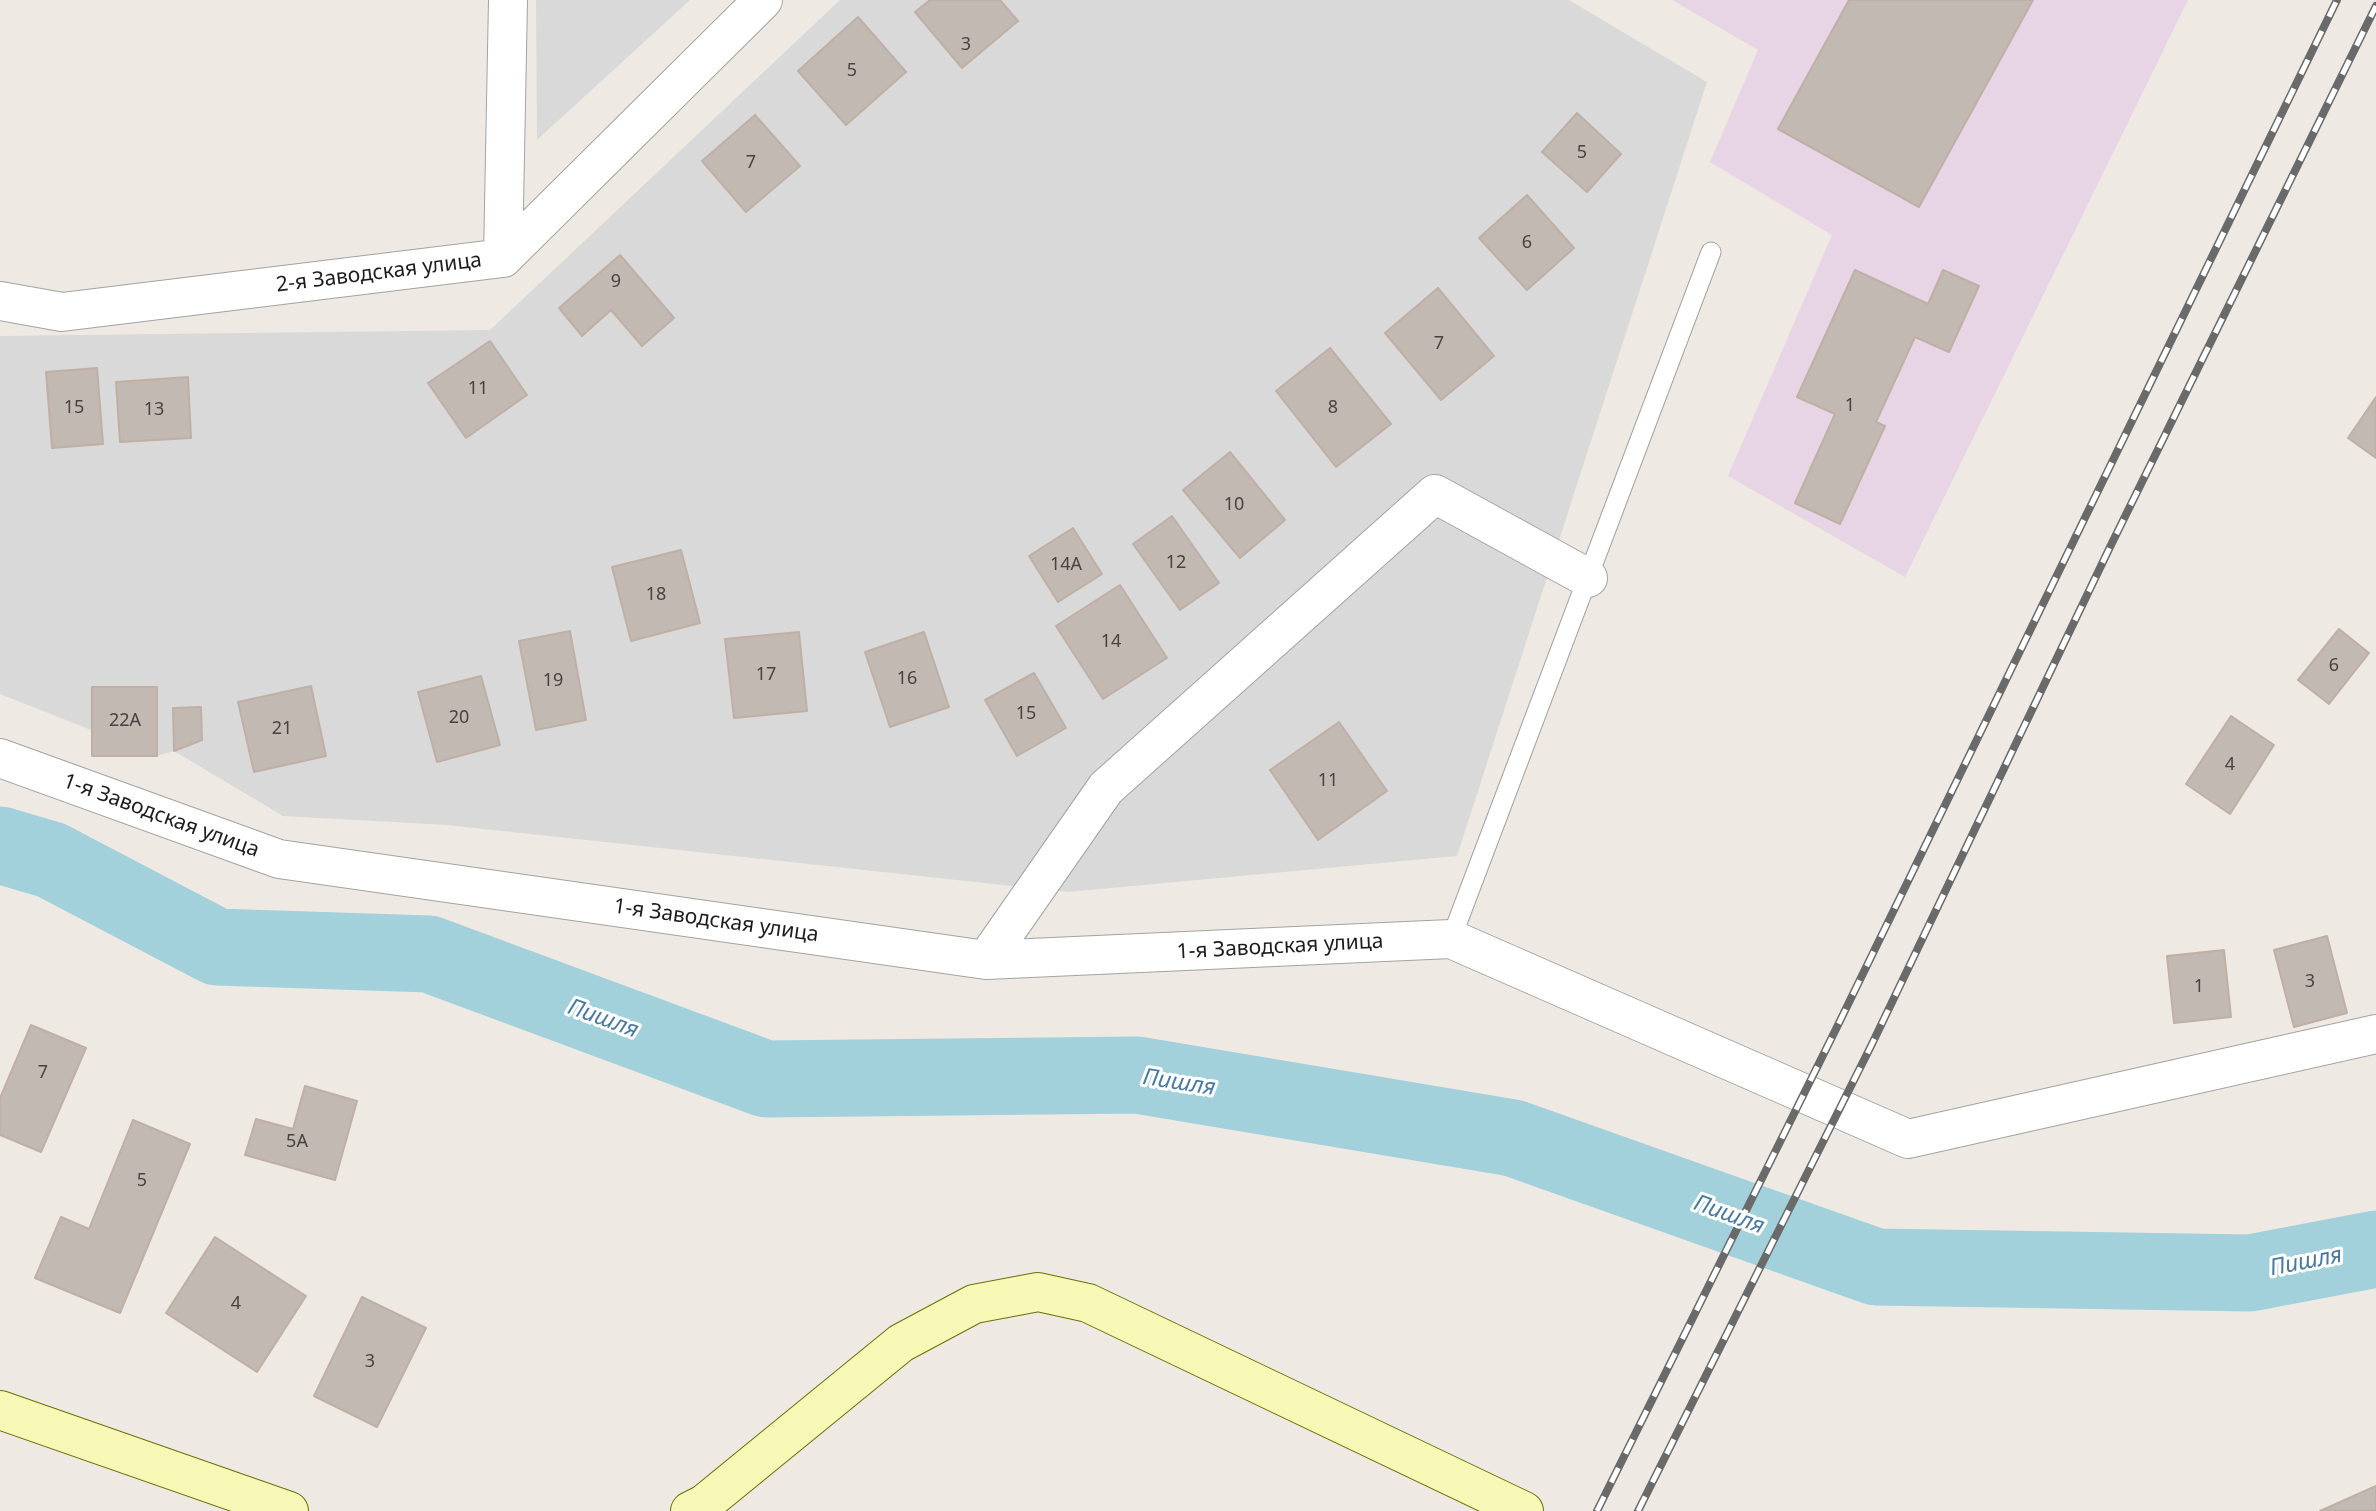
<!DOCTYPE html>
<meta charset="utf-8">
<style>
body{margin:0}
canvas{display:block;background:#eee9e2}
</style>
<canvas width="2376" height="1511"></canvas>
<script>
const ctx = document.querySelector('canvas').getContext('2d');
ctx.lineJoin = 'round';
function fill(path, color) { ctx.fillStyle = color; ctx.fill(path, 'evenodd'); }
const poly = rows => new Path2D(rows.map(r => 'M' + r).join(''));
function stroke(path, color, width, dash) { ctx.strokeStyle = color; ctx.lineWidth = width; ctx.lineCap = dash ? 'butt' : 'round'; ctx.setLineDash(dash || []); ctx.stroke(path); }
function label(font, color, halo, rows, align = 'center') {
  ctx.font = font + ' "Noto Sans",sans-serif'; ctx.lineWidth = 6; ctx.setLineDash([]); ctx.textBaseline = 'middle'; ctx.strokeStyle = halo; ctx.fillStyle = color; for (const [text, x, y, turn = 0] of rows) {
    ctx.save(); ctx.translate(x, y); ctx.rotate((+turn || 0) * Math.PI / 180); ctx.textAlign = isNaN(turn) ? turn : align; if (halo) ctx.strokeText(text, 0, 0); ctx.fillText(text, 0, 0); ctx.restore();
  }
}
const residential = poly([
 [536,0,690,0,537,140],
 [840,0,1569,0,1707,82,1457,856,1068,892,447,825,283,816,174,751,157,756,0,694,0,336,490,330]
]);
const industrial = poly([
 [1672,0,2188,0,1905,577,1728,476,1832,235,1710,162,1758,50]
]);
const river = poly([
 [0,845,51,860,217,947,429,954,766,1079,1137,1075,1513,1138,1876,1267,2250,1273,2376,1249]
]);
const building = poly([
 [930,0,1000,0,1018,21,962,68,915,12,930,0],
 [1849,0,2033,0,1919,207,1778,129,1849,0],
 [858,17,906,72,846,125,798,71,858,17],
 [1577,113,1621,154,1587,192,1542,152,1577,113],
 [755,115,800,166,746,212,702,161,755,115],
 [1527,195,1574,248,1527,290,1479,238,1527,195],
 [620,255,674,318,642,346,611,310,582,336,559,308,620,255],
 [1855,270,1928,304,1943,270,1979,286,1949,352,1915,337,1876,422,1885,426,1840,524,1795,503,1835,414,1797,397,1855,270],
 [1438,288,1494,356,1441,400,1385,333,1438,288],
 [490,341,527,395,466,438,428,383,490,341],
 [1330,348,1391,424,1336,467,1276,391,1330,348],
 [97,368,103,444,52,448,46,372,97,368],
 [188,377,191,438,120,442,116,382,188,377],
 [2376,397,2376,458,2348,438,2376,397],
 [1230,452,1285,520,1240,558,1183,490,1230,452],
 [1172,516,1219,583,1180,610,1133,544,1172,516],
 [1073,528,1102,574,1058,602,1029,556,1073,528],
 [681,550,700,623,631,641,612,567,681,550],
 [1120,585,1167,658,1103,699,1056,626,1120,585],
 [2339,629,2369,653,2329,704,2298,680,2339,629],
 [570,631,586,720,536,730,519,641,570,631],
 [799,632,807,711,734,718,725,639,799,632],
 [924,632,949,707,890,727,865,652,924,632],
 [1034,673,1066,728,1017,756,985,700,1034,673],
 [481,676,500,745,437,762,418,692,481,676],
 [311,686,326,756,254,772,238,702,311,686],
 [92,687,157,687,157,756,92,756,92,687],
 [201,707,202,740,174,751,173,708,201,707],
 [2231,716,2274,745,2230,814,2186,784,2231,716],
 [1339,722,1387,791,1318,840,1270,770,1339,722],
 [2327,936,2347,1013,2294,1027,2274,950,2327,936],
 [2224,950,2231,1017,2174,1023,2167,956,2224,950],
 [31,1025,86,1048,41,1152,0,1135,0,1098,31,1025],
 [305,1086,357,1101,335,1180,245,1155,256,1119,293,1129,305,1086],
 [133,1120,190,1144,120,1313,35,1278,61,1217,89,1229,133,1120],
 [215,1237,306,1296,257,1372,166,1313,215,1237],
 [362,1297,426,1328,377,1427,314,1396,362,1297],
 [2376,1486,2376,1511,2320,1511,2376,1486]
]);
const service = poly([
 [1451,939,1711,252]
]);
const minor = poly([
 [503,258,763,0],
 [0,301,62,312,503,258,508,0],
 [0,758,279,859,986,960,1451,939,1908,1139,2376,1034],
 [986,960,1106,788,1435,494,1588,578]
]);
const secondary = poly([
 [0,1410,289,1511],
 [690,1511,704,1504,901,1343,974,1304,1038,1292,1088,1303,1524,1511]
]);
const rail = poly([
 [1597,1511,1836,1029,2337,0],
 [1638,1511,1871,1046,2111,545,2376,6]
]);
const numberNames = [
 ["3",966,45],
 ["5",852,71],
 ["5",1582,153],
 ["7",751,163],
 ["6",1527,243],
 ["9",616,282],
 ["7",1439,344],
 ["11",478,389],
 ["1",1850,406],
 ["15",74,408],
 ["8",1333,408],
 ["13",154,410],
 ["10",1234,505],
 ["12",1176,563],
 ["14А",1066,565],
 ["18",656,595],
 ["14",1111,642],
 ["6",2334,666],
 ["17",766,675],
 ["16",907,679],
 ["19",553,681],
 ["15",1026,714],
 ["20",459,718],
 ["22А",125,721],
 ["21",282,729],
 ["4",2230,765],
 ["11",1328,781],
 ["3",2310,982],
 ["1",2199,987],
 ["7",43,1073],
 ["5А",297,1142],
 ["5",142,1181],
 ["4",236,1304],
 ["3",370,1362]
];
const streetNames = [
 ["2-я Заводская улица",379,273,-7],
 ["1-я Заводская улица",161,816,20],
 ["1-я Заводская улица",716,921,8],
 ["1-я Заводская улица",1280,947,-3]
];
const waterNames = [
 ["Пишля",603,1019,20],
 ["Пишля",1179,1083,9],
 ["Пишля",1729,1215,20],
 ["Пишля",2306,1262,-11]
];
fill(residential, '#dad9d9');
fill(industrial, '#e7d4e4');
stroke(river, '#a3d1db', 77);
fill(building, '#c2b9b2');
stroke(building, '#bfafa5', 2);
stroke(service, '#a3a3a3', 21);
stroke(minor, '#a3a3a3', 40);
stroke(secondary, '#6a7106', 40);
stroke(service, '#fff', 19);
stroke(minor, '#fff', 38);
stroke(secondary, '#f8f8b6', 38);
stroke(rail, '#6a6a6a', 8);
stroke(rail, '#fff', 5, [16]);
label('18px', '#464342', null, numberNames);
label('21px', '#1c1c1c', '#fff', streetNames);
label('italic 23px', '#487aa2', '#fff', waterNames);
</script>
